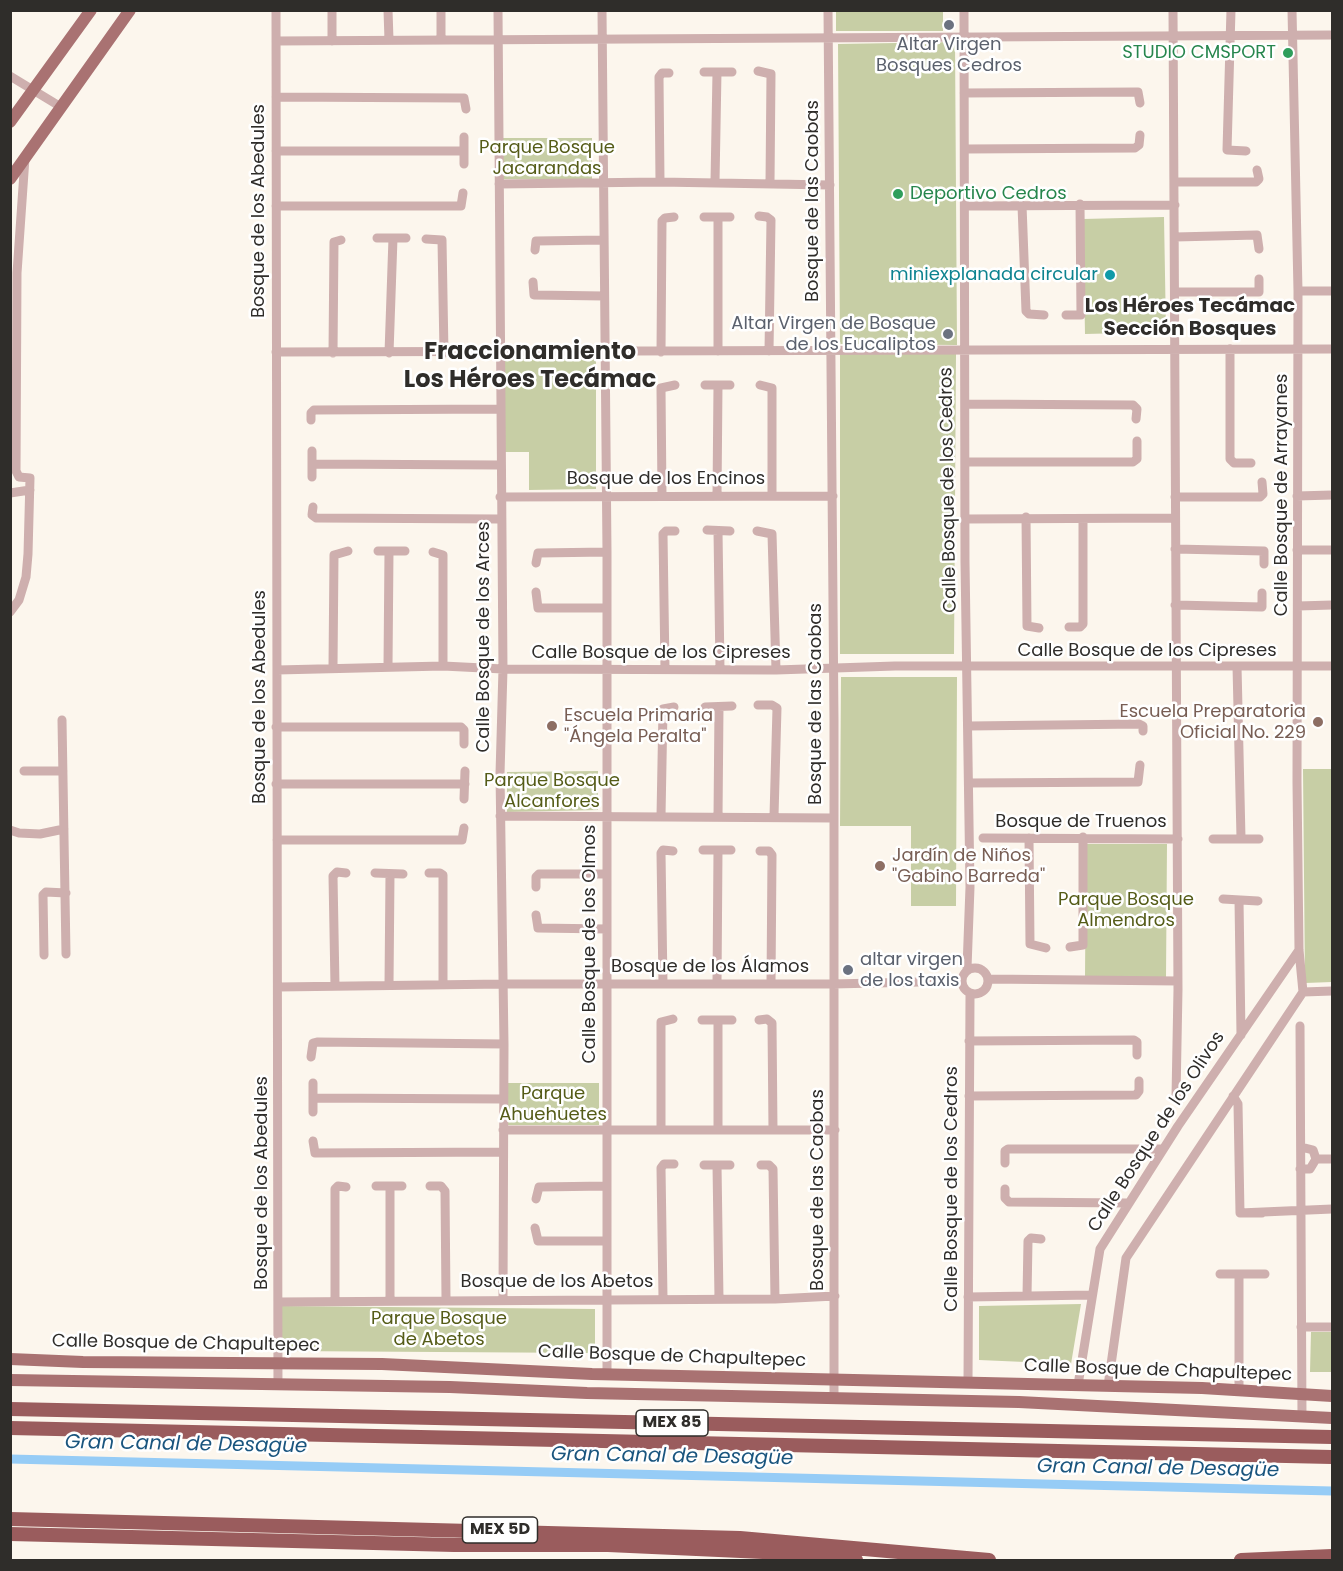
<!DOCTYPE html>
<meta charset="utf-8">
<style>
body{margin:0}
#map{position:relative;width:1343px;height:1571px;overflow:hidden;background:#fcf6ed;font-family:Poppins,sans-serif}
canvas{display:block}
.frame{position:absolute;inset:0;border:12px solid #2f2d2a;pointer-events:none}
</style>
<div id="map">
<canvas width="1343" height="1571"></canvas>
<div class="frame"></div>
</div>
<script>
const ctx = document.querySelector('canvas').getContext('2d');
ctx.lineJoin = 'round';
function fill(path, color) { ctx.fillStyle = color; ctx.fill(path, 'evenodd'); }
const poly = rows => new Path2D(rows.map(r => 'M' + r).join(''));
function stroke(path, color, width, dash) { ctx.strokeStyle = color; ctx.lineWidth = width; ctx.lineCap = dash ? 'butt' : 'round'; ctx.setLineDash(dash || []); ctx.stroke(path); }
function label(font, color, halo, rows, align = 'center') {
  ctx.font = font + ' Poppins,sans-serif'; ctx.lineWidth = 5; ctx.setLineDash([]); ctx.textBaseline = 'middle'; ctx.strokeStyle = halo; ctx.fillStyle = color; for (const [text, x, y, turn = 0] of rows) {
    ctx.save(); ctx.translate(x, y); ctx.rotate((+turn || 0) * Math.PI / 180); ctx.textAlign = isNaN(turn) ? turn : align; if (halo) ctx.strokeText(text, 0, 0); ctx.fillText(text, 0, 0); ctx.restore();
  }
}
const green = poly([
 [836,11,943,11,943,31,836,31],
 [955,42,957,345,840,344,838,44],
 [502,138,592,138,592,179,502,179],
 [1164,217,1166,332,1085,334,1083,219],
 [840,354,956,354,954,654,840,654],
 [504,358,596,358,596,489,529,490,529,452,504,452],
 [841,677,957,677,956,906,911,906,911,826,840,826],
 [1303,769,1332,769,1332,982,1305,983],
 [598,771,598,810,507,812,507,772],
 [1086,844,1167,844,1166,977,1085,977],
 [508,1083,599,1083,599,1125,507,1125],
 [1081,1304,1071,1364,979,1360,979,1306],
 [282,1306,595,1309,595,1353,282,1351],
 [1311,1332,1332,1332,1332,1372,1310,1372]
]);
const canal = poly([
 [10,1459,1332,1491]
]);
const minor = poly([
 [276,10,278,1384],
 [332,10,332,41],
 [388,10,389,40],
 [441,10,441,40],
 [498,10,503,669,500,774,504,1044,503,1299],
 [602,10,607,552,607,1374],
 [828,10,834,721,834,1398],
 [964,10,965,562,970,887,967,968],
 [1173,10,1178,989,1176,1097],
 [1231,10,1227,150,1246,151],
 [1292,10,1298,291,1297,782,1299,950,1303,992],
 [276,41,1332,35],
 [758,71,771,74,770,183],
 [704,72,732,72],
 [10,76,61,107],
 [964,93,1138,92,1140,103],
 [276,97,461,98,464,98,466,109],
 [464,137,464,164],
 [966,149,1135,148,1139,145,1140,135],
 [276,151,464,151],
 [660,182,659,77,662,73,669,73],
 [715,182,717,72],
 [1175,182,1256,182,1259,179,1257,170],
 [499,184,660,182,830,185],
 [1022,205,1026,311,1029,314,1044,315],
 [276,206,461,206,463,193],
 [966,206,1175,205],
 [759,216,767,217,771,220,769,351],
 [704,217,730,217],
 [1175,237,1257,235,1259,249],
 [377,238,406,238],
 [426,239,442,240,444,353],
 [535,250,536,241,604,240],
 [533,282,534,295,604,296],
 [1298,291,1332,291],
 [1175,292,1259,292,1259,279],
 [1066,315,1081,315,1080,204],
 [1230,349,1230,459,1234,463,1251,463],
 [718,351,718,217],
 [276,352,1332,349],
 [661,352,662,221,665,218,674,217],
 [333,353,334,242,341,240],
 [389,353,393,238],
 [705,385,730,385],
 [760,385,772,388,772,495],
 [965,404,1133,405,1137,409,1136,419],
 [311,420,311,413,314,410,499,409],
 [965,462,1133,462,1137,459,1137,441],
 [312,464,500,465],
 [312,477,312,451],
 [10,493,30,490],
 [662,496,661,388,675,385],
 [717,496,718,385],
 [1297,496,1332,495],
 [500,497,833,496],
 [1175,497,1260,497,1263,494,1262,482],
 [313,507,312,515,316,518,500,519],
 [1026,517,1027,626,1039,628],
 [966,519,1175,518],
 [707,530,730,531],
 [718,531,720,669],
 [757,531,772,534,776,670],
 [1175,549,1264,551,1264,564],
 [1297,550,1332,550],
 [378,551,405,551],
 [433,552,443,555,443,666],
 [536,563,538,553,607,552],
 [536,592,538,608,607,608],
 [1175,605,1262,607,1262,593],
 [1298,606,1332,605],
 [10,612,19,600,26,577,28,554,30,478,19,477,16,471,17,273,25,158],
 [1069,627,1080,627,1083,624,1083,519],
 [388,666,389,551],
 [1237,666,1241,838],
 [333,667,334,555,348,551],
 [665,669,663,534,666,531,675,531],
 [277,670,443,666,503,669,776,670,895,666,1332,666],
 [758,705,772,705,777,708,774,816],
 [705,707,732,706],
 [62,720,66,954],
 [969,726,1139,724,1143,726,1143,731],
 [276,727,461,727,464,730,464,744],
 [24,771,63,771],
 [969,783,1138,782,1140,765],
 [276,784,465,784],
 [464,799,465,771],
 [500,816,833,818],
 [661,816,663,709,674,707],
 [718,817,719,707],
 [10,830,19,833,40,834,64,829],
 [983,838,1178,839],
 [1029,838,1030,944,1046,948],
 [1213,839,1259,839],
 [277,840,462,840,464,828],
 [703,850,731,850],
 [760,851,769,851,772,855,771,984],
 [375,873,403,874],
 [429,873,440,873,443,875,443,984],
 [536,887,536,877,539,874,606,874],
 [1223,899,1258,901],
 [1239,900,1241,1035],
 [536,915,538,928,607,929],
 [1070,947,1083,945,1083,837],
 [44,955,43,895,46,892,66,893],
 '962 981a13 13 0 1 1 26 0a13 13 0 1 1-26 0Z',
 [988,979,1178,981],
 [663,984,661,853,663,850,673,851],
 [717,984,718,850],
 [389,985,390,874],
 [335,986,333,876,337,872,346,873],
 [278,987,503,984,833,984,962,981],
 [1303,992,1332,991],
 [702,1020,732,1020],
 [718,1020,718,1130],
 [759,1020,767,1019,772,1023,773,1130],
 [1300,1026,1302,1417],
 [969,1041,1134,1040,1137,1042,1137,1055],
 [311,1057,313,1043,317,1042,504,1044],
 [969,1096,1136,1095,1139,1091,1139,1081],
 [1233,1096,1238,1104,1240,1213],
 [313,1098,503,1099],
 [313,1112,313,1083],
 [503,1130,835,1130],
 [661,1130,661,1022,673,1019],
 [313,1141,315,1153,503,1152],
 [1316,1159,1332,1159],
 [1005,1163,1005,1151,1008,1149,1163,1149],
 [704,1165,730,1165],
 [717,1165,719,1299],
 [761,1165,769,1165,773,1169,775,1299],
 [1300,1169,1310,1169,1316,1159,1313,1150,1301,1147],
 [376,1186,402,1186],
 [390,1186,390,1300],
 [430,1186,441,1186,445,1191,446,1299],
 [1005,1189,1005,1198,1009,1202,1128,1203],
 [536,1199,539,1187,607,1186],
 [1262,1213,1240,1213,1332,1209],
 [535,1228,538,1241,607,1241],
 [1220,1274,1265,1274],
 [1027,1296,1028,1241,1031,1238,1041,1239],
 [968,1297,1092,1295],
 [663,1298,661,1168,664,1164,674,1164],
 [335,1301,335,1189,338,1186,346,1187],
 [278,1302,775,1299,835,1296],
 [1301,1327,1332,1327],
 [968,1382,970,996],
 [1078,1385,1100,1249,1178,1126,1299,950],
 [1108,1386,1126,1258,1303,992],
 [1239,1390,1239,1274]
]);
const major = poly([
 [10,122,91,10],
 [10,179,130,10],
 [10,1359,83,1362,382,1364,592,1374,1202,1388,1332,1396],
 [10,1380,450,1387,587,1393,1019,1402,1332,1418]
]);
const highway = poly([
 [10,1409,1332,1437],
 [10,1428,1332,1457],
 [10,1519,740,1538,989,1560],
 [10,1534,454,1545,608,1545,785,1553,856,1560],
 [1241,1560,1332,1556]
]);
const markers = [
 [949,25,6,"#6b7280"],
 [1288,53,6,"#2e9e5b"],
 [898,194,6,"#2e9e5b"],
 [1110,275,6,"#0f9aa8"],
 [948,334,6,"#6b7280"],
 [1318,722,6,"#8d6e63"],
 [552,726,6,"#8d6e63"],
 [880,866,6,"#8d6e63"],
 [848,970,6,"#6b7280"]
];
const shields = [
 [672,1423,72],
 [500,1530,75]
];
const shieldNames = [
 ["MEX 85",672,1423],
 ["MEX 5D",500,1530]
];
const worshipNames = [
 ["Altar Virgen",949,45],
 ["Bosques Cedros",949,66],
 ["Altar Virgen de Bosque",936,324,"right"],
 ["de los Eucaliptos",936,345,"right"],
 ["altar virgen",860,960,"left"],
 ["de los taxis",860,981,"left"]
];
const leisureNames = [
 ["STUDIO CMSPORT",1276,53],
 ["Deportivo Cedros",910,194,"left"]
];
const parkNames = [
 ["Parque Bosque",547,148],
 ["Jacarandas",547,169],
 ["Parque Bosque",552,781],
 ["Alcanfores",552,802],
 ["Parque Bosque",1126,900],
 ["Almendros",1126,921],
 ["Parque",553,1094],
 ["Ahuehuetes",553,1115],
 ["Parque Bosque",439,1319],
 ["de Abetos",439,1340]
];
const streetNames = [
 ["Bosque de las Caobas",813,201,-90],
 ["Bosque de los Abedules",259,211,-90],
 ["Bosque de los Encinos",666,479],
 ["Calle Bosque de los Cedros",949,490,-91],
 ["Calle Bosque de Arrayanes",1282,495,-90],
 ["Calle Bosque de los Arces",484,637,-90],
 ["Calle Bosque de los Cipreses",1147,651],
 ["Calle Bosque de los Cipreses",661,653],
 ["Bosque de los Abedules",260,697,-90],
 ["Bosque de las Caobas",816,704,-90],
 ["Bosque de Truenos",1081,822],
 ["Calle Bosque de los Olmos",590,944,-90],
 ["Bosque de los Álamos",710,967],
 ["Calle Bosque de los Olivos",1157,1132,-57],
 ["Bosque de los Abedules",262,1183,-90],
 ["Calle Bosque de los Cedros",952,1189,-90],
 ["Bosque de las Caobas",818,1190,-90],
 ["Bosque de los Abetos",557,1282],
 ["Calle Bosque de Chapultepec",186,1344,1],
 ["Calle Bosque de Chapultepec",672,1357,2],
 ["Calle Bosque de Chapultepec",1158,1371,2]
];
const cultureNames = [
 ["miniexplanada circular",1098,275]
];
const educationNames = [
 ["Escuela Preparatoria",1306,712,"right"],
 ["Oficial No. 229",1306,733,"right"],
 ["Escuela Primaria",564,716],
 ["\"Ángela Peralta\"",564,737],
 ["Jardín de Niños",892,856],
 ["\"Gabino Barreda\"",892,877]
];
const neighbourhoodNames = [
 ["Los Héroes Tecámac",1190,307],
 ["Sección Bosques",1190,330]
];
const waterNames = [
 ["Gran Canal de Desagüe",186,1445,1],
 ["Gran Canal de Desagüe",672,1457,1],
 ["Gran Canal de Desagüe",1158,1469,1]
];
const districtNames = [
 ["Fraccionamiento",530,353],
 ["Los Héroes Tecámac",530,381]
];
fill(green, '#c7cea5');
stroke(canal, '#96ccf6', 9);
stroke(minor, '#ceafae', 9);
stroke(major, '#a97272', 12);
stroke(highway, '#9a5c5d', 14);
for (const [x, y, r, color] of markers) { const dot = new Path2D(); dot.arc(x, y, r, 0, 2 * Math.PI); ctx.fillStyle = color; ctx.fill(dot); stroke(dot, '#fff', 2); }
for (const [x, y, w] of shields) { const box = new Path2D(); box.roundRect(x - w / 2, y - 13, w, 26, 4.5); ctx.fillStyle = '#fff'; ctx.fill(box); stroke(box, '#2f2d2a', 1.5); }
label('bold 16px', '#2f2d2a', null, shieldNames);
label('18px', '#5b616d', '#fff', worshipNames);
label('18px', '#27864d', '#fff', leisureNames, 'right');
label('18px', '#555c18', '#fff', parkNames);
label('18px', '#2f2d2a', '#fff', streetNames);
label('18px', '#0d838f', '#fff', cultureNames, 'right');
label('18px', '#785e54', '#fff', educationNames, 'left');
label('bold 20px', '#2f2d2a', '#fff', neighbourhoodNames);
label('italic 20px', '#1a557e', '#fff', waterNames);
label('bold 24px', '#2f2d2a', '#fff', districtNames);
</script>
